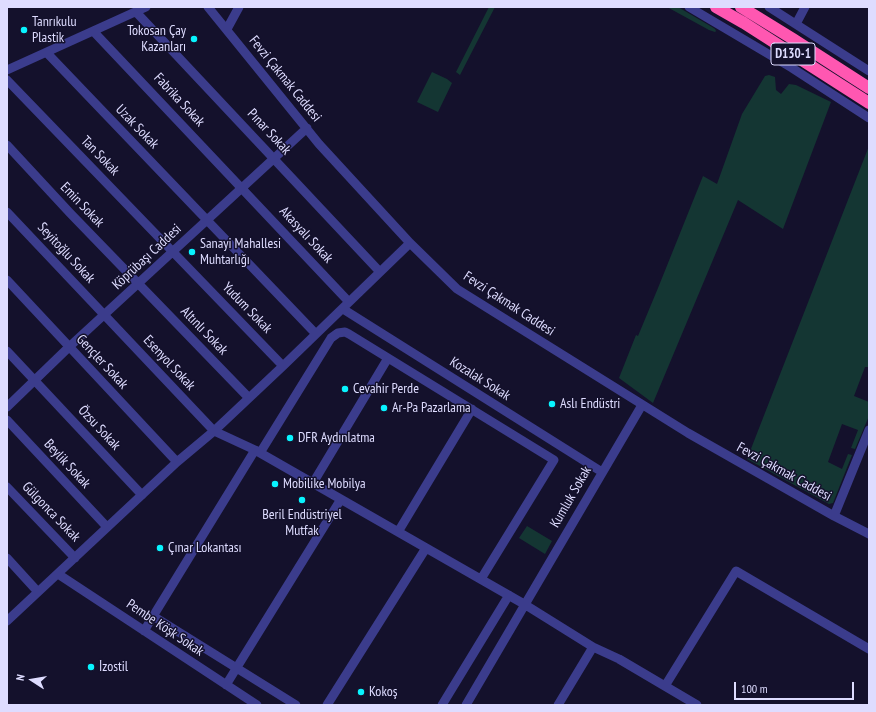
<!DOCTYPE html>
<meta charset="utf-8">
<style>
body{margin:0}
#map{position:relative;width:876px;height:712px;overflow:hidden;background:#14112c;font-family:"PT Sans Narrow",sans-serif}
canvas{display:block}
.frame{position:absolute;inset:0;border:8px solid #dedcff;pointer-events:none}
.north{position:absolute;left:12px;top:660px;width:40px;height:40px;-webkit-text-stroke:3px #14112c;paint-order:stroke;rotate:282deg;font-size:11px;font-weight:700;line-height:16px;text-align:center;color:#dedcff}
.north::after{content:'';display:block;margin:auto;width:14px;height:18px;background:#dedcff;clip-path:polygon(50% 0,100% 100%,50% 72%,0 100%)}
.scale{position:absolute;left:734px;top:682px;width:120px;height:18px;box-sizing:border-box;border:2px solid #dedcff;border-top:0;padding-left:5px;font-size:12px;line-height:14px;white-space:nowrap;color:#dedcff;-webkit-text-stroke:3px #14112c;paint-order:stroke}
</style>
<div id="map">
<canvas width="876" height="712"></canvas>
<div class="frame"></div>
<div class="north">N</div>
<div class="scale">100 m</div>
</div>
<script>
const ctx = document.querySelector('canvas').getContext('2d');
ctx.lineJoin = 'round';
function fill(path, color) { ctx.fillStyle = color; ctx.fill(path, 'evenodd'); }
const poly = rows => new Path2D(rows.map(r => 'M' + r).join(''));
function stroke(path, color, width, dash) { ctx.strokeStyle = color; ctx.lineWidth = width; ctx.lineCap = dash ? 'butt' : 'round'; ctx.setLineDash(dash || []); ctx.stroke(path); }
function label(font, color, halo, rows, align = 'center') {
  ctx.font = font + ' "PT Sans Narrow",sans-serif'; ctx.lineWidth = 3; ctx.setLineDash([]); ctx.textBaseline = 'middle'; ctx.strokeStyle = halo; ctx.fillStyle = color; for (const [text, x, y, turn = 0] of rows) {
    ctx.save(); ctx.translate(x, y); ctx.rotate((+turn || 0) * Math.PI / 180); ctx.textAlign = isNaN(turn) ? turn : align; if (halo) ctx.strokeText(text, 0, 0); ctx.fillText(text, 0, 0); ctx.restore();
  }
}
const green = poly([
 [489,7,495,7,460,75,456,72],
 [667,7,678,7,712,27,715,29,716,31,715,32,709,30],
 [432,72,447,79,452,83,438,112,417,102],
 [769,75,775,77,776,90,781,94,789,84,796,85,831,102,783,229,738,200,653,403,619,378,636,335,638,336,658,288,703,176,717,184,742,114,765,76],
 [869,146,869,367,865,367,854,396,869,402,869,416,855,449,851,448,858,430,842,424,828,462,842,469,848,454,852,455,833,503,829,504,747,459],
 [527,526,552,541,545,554,519,538]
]);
const minor = poly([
 [208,7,319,144,410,243,457,289,688,433,834,516,869,534],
 [689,7,792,68,869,118],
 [769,7,869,71],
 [136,12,380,272],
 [796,24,805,7],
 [227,29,239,7],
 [94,32,349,302],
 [47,53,316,334],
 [7,70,146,7],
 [7,80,283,366],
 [7,145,70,213,249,398],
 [7,212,214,431,255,450,524,604,593,647,619,659,697,705],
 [7,280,177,462],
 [343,309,602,472],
 [7,351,142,495],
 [7,407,69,347,307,128],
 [7,420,107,527],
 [260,453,331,338,338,333,345,332,349,334,554,460,481,579],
 [313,483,388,358],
 [7,487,75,558],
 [834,516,869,430],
 [398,532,472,409],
 [7,558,38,592],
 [58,574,257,705],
 [153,616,296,705],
 [7,621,177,462,214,431,283,366,410,243],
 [144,631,255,450],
 [226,685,341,499],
 [665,686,736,571,869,649],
 [327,705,426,548],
 [442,705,509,595],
 [466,705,642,405],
 [558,705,593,647]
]);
const highway = poly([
 [716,7,744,23,869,103],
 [741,7,793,39,869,88]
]);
const markers = [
 [24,30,4,"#08f4ff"],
 [194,39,4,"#08f4ff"],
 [192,252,4,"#08f4ff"],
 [345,389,4,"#08f4ff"],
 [552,404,4,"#08f4ff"],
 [384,408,4,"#08f4ff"],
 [290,438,4,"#08f4ff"],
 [275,484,4,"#08f4ff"],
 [302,500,4,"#08f4ff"],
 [160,548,4,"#08f4ff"],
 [91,667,4,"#08f4ff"],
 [361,692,4,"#08f4ff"]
];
const shields = [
 [793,54,44]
];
const shieldNames = [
 ["D130-1",793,54]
];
const poiNames = [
 ["Tanrıkulu",32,22],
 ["Plastik",32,38],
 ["Tokosan Çay",186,31,"right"],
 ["Kazanları",186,47,"right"],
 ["Sanayi Mahallesi",200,244],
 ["Muhtarlığı",200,260],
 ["Cevahir Perde",353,389],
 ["Aslı Endüstri",560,404],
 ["Ar-Pa Pazarlama",392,408],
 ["DFR Aydınlatma",298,438],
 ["Mobilike Mobilya",283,484],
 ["Beril Endüstriyel",302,515,"center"],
 ["Mutfak",302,531,"center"],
 ["Çınar Lokantası",168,548],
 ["İzostil",99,667],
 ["Kokoş",369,692]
];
const streetNames = [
 ["Fevzi Çakmak Caddesi",285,79,51],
 ["Fabrika Sokak",179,100,47],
 ["Uzak Sokak",137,127,46],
 ["Pınar Sokak",269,132,47],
 ["Tan Sokak",100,156,46],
 ["Emin Sokak",82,205,46],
 ["Akasyalı Sokak",306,235,47],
 ["Seyitoğlu Sokak",66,253,47],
 ["Köprübaşı Caddesi",147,257,-43],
 ["Fevzi Çakmak Caddesi",509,304,33],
 ["Yudum Sokak",247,308,46],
 ["Altınlı Sokak",204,331,46],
 ["Gençler Sokak",102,362,47],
 ["Esenyol Sokak",169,363,47],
 ["Kozalak Sokak",480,379,32],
 ["Özsu Sokak",99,428,47],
 ["Beylik Sokak",67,464,47],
 ["Fevzi Çakmak Caddesi",784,472,29],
 ["Kumluk Sokak",571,497,-60],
 ["Gülgonca Sokak",51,512,46],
 ["Pembe Köşk Sokak",165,628,34]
];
fill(green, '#143633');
stroke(minor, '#3b3c8c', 9);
stroke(highway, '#ff57b1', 12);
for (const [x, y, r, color] of markers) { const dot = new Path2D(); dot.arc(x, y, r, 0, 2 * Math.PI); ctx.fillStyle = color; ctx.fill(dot); stroke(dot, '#14112c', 1.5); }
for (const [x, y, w] of shields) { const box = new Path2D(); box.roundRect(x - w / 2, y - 11, w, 22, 3); ctx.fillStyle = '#14112c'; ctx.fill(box); stroke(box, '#dedcff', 1); }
label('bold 13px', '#dedcff', null, shieldNames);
label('14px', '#dedcff', '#14112c', poiNames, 'left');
label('14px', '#dedcff', '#14112c', streetNames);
</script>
